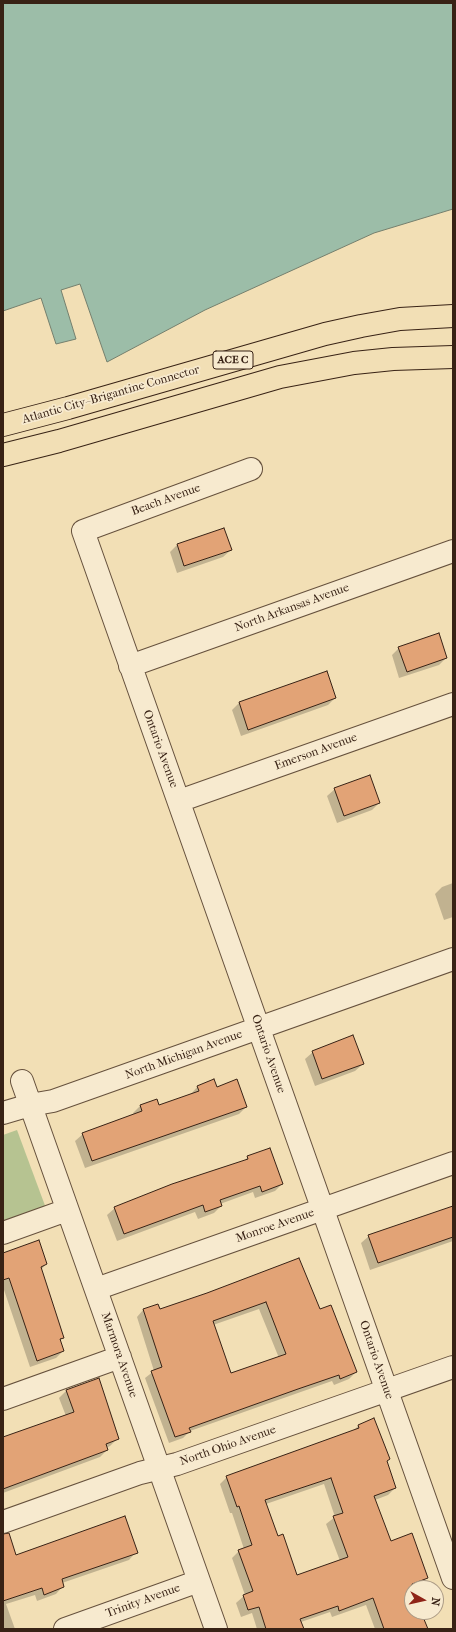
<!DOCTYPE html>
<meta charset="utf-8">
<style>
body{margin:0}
#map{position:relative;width:456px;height:1632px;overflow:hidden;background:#f2dfb5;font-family:"IM FELL French Canon",serif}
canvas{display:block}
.frame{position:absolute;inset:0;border:4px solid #382215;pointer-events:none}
.north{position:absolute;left:404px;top:1580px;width:40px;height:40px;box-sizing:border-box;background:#f7eacf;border:1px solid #ab9a85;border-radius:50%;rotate:98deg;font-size:11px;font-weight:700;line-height:16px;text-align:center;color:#382215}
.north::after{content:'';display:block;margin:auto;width:14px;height:18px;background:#8f2418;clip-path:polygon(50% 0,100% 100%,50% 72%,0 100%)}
</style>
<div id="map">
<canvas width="456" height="1632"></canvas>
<div class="frame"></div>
<div class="north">N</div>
</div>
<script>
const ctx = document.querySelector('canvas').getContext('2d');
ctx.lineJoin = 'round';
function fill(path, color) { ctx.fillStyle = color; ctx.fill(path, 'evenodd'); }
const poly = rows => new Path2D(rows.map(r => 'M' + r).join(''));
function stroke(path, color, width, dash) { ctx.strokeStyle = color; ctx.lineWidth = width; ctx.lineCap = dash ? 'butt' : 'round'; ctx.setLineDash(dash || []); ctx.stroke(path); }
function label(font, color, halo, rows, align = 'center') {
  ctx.font = font + ' "IM FELL French Canon",serif'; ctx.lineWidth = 3.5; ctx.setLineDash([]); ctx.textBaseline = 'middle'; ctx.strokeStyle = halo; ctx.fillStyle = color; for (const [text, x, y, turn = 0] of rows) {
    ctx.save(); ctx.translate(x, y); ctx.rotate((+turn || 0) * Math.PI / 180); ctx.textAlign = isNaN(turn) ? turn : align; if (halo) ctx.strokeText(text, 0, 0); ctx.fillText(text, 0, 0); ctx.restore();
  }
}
const green = poly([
 [17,1130,47,1211,3,1228,3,1135]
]);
const water = poly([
 [3,3,453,3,453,209,374,233,205,310,107,362,80,284,61,290,76,339,56,344,41,298,3,311,3,3]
]);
const shadow = poly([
 [177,545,231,550,223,557,177,573,170,552],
 [399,648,446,658,439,665,399,678,392,655],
 [327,672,335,698,328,705,241,736,232,710,239,703],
 [335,789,379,803,372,810,337,823,327,796],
 [453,883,453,917,444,920,435,894,442,887],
 [313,1052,363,1064,355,1071,315,1086,305,1059],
 [198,1086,216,1088,246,1107,239,1114,85,1168,75,1141,83,1134,134,1115,133,1113,140,1106,158,1107,191,1095,191,1094],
 [248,1157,282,1184,275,1191,255,1198,253,1192,220,1204,221,1206,214,1213,198,1219,195,1212,117,1241,107,1215,115,1208,243,1162],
 [453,1207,453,1241,370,1270,361,1243,369,1236],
 [3,1254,46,1264,41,1270,63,1337,60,1341,63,1351,56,1358,30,1367,3,1287],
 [299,1260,319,1310,356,1372,349,1379,334,1385,332,1381,190,1431,183,1438,169,1443,145,1378,154,1371,137,1317,143,1310,160,1310,207,1294],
 [259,1309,279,1358,231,1375,213,1325],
 [67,1390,117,1439,110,1446,106,1448,107,1450,100,1457,3,1493,3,1438,66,1416,59,1398],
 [374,1420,389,1459,386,1462,395,1488,388,1495,375,1500,390,1542,427,1577,420,1585,412,1588,412,1612,420,1612,426,1629,375,1629,366,1605,332,1617,330,1612,301,1622,304,1629,257,1629,252,1613,241,1617,236,1603,245,1595,232,1558,239,1551,244,1549,232,1513,230,1513,220,1484,227,1477,352,1432,358,1426],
 [324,1484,335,1517,326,1524,340,1561,297,1576,277,1537,266,1504],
 [136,1552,129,1560,62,1583,63,1586,56,1594,37,1601,35,1595,6,1604,15,1629,3,1629,3,1553,15,1556]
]);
const building = poly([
 [224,528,232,550,184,566,177,544,224,528],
 [439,633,447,658,407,672,398,647,439,633],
 [327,671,336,698,248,730,239,702,327,671],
 [370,775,380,803,344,816,334,788,370,775],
 [353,1035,364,1064,322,1079,312,1051,353,1035],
 [214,1079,217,1087,237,1079,247,1107,92,1161,82,1133,142,1111,140,1105,157,1099,159,1105,199,1091,197,1086,214,1079],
 [270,1148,283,1184,262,1192,260,1186,220,1200,222,1206,205,1212,203,1205,124,1234,114,1207,172,1184,248,1159,247,1156,270,1148],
 [453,1206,453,1237,378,1263,368,1235,453,1206],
 [39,1240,47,1264,41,1267,64,1338,60,1339,64,1351,37,1361,9,1278,3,1280,3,1253,39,1240],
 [299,1258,320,1309,331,1305,357,1372,340,1379,339,1375,298,1389,189,1428,191,1432,175,1437,151,1371,162,1367,143,1309,158,1304,160,1309,207,1293,299,1258],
 [266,1302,286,1354,231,1373,213,1321,266,1302],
 [99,1378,119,1439,106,1444,108,1450,3,1489,3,1437,74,1412,66,1390,99,1378],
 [374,1418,390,1459,387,1461,396,1488,374,1496,391,1541,412,1533,428,1578,412,1584,412,1612,421,1612,428,1629,384,1629,373,1598,339,1611,338,1606,300,1619,304,1629,266,1629,259,1607,248,1610,243,1595,253,1591,238,1550,252,1545,239,1506,237,1507,226,1476,359,1428,358,1425,374,1418],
 [331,1478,343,1513,333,1516,348,1557,297,1575,283,1534,278,1536,265,1500,331,1478],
 [125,1516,138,1553,62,1579,64,1587,44,1595,42,1588,3,1601,3,1534,9,1533,16,1555,125,1516]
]);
const minor = poly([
 [251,469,83,531,453,1578],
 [130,666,453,551],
 [179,801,453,704],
 [22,1081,216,1629],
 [3,1113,30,1105,53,1101,453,959],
 [3,1233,67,1210],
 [96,1289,453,1163],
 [3,1399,120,1357],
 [3,1522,140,1473,177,1464,453,1367],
 [65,1629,199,1581]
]);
const highway = poly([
 [3,425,68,408,325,334,361,326,400,319,453,316],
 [3,455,59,441,280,377,354,363,393,359,453,357]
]);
const shields = [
 [233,360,40]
];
const shieldNames = [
 ["ACE C",233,360]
];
const streetNames = [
 ["Atlantic City–Brigantine Connector",111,395,-16],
 ["Beach Avenue",166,500,-20],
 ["North Arkansas Avenue",292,608,-20],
 ["Ontario Avenue",160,749,70],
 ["Emerson Avenue",316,752,-20],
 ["Ontario Avenue",268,1054,71],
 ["North Michigan Avenue",184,1055,-20],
 ["Monroe Avenue",275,1226,-19],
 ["Marmora Avenue",119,1355,71],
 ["Ontario Avenue",376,1360,71],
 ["North Ohio Avenue",228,1446,-19],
 ["Trinity Avenue",143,1601,-20]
];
fill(green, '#b6c391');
fill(water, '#9cbda8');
stroke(water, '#747f6d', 1);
fill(shadow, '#0003');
fill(building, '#e2a376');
stroke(building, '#382215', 1);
stroke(minor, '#66513d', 24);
stroke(highway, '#382215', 24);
stroke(minor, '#f7eacf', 22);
stroke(highway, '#f2dfb5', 22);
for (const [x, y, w] of shields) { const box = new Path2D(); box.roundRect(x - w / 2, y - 9, w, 18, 3); ctx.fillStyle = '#f7eacf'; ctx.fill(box); stroke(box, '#382215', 1); }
label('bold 11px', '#382215', null, shieldNames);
label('12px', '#382215', '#f7eacf', streetNames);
</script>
